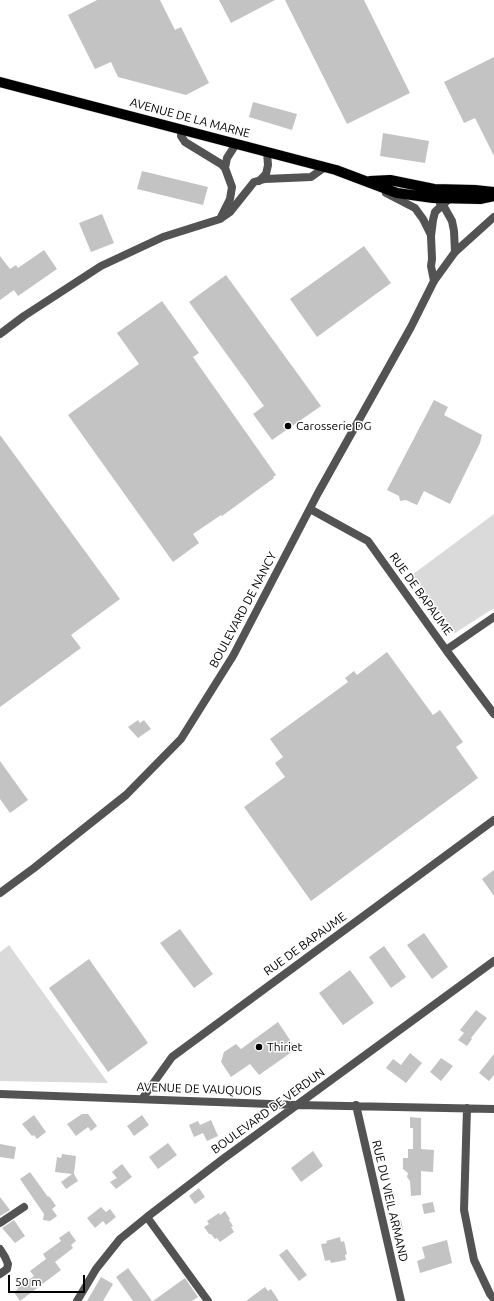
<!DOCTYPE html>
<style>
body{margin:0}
#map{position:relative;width:494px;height:1301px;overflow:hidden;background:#fff;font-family:Ubuntu,sans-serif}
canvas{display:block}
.scale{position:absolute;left:8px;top:1275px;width:77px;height:18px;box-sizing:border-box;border:2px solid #000;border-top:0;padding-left:5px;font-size:12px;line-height:14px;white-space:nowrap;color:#000;-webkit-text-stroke:3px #fff;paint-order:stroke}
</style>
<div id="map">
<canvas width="494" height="1301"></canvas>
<div class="scale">50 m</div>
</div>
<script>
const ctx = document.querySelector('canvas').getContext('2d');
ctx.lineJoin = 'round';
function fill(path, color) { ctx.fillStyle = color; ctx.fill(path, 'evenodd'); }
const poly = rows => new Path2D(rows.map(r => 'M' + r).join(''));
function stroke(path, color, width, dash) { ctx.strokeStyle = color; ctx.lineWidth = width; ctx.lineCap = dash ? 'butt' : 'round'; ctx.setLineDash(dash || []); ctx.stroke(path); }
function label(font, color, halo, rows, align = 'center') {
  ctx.font = font + ' Ubuntu,sans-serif'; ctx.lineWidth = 3; ctx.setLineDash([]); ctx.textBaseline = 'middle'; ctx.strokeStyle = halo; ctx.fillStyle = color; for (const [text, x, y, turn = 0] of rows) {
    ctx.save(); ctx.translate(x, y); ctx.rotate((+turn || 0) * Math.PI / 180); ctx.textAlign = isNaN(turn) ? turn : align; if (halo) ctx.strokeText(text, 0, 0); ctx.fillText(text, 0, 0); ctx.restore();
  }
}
const green = poly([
 [494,514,494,608,455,633,412,575],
 [9,945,108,1083,0,1081,0,952]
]);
const building = poly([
 [97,0,160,0,175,30,181,27,209,83,186,95,118,77,111,62,95,69,68,15],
 [219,0,275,0,231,23],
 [285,0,364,0,410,93,347,124],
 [494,57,494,156,475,118,464,123,444,82],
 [253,102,297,114,292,130,249,117],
 [383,133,429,141,425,163,380,156],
 [142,171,208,187,203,205,137,189],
 [102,214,114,243,91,252,79,223],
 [364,246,391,283,317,337,290,299],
 [44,250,57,269,18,296,14,290,0,300,0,256,10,269,16,265,18,268],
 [226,275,321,406,272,440,253,414,264,406,189,302],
 [162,301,199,353,193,357,276,475,273,477,274,478,222,516,221,515,193,534,199,543,173,562,68,415,139,364,117,333],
 [434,400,448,407,444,415,482,435,480,443,450,504,424,491,417,505,406,500,400,501,399,496,387,490],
 [0,435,120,599,71,635,81,648,0,707],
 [387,652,433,715,440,710,463,742,456,747,478,778,311,901,244,807,285,777,275,763,283,757,270,739,348,682,345,678,354,671,357,675],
 [138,720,140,723,144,720,151,729,138,738,128,727],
 [0,761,28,800,10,813,0,799],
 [494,870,494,896,482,879],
 [180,929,213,974,194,988,160,943],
 [424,933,448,967,432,979,407,945],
 [384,946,406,977,391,988,369,957],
 [89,959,148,1043,108,1072,49,988],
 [350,970,374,1003,343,1025,319,993],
 [476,1010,487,1018,471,1038,472,1039,467,1046,458,1040,464,1033,460,1030],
 [278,1022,296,1049,259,1075,250,1064,231,1077,221,1062,224,1052,236,1044,241,1049],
 [410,1053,422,1063,406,1083,386,1068,393,1059,401,1065],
 [494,1054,494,1075,489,1081,479,1073],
 [441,1058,453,1066,441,1081,430,1072],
 [82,1114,88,1114,97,1126,91,1131,88,1127,76,1136,67,1124],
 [34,1115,46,1132,37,1139,34,1135,32,1136,22,1124],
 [142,1115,149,1125,134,1136,127,1126],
 [410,1117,421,1118,421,1149,434,1150,433,1172,421,1171,421,1195,411,1196,410,1181,407,1177,408,1173,403,1169,403,1158,408,1158,408,1149,413,1149,413,1128,410,1128],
 [211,1120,218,1136,207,1141,203,1133,194,1137,189,1125,198,1121,200,1125],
 [168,1143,177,1155,158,1169,149,1157],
 [0,1144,16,1147,14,1159,0,1157],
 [313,1151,323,1166,301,1182,291,1168],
 [62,1154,76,1156,74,1174,78,1181,66,1189,61,1182,72,1174,55,1172,57,1157,61,1158],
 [122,1164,132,1177,116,1189,110,1182,117,1178,112,1172],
 [30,1172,48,1197,49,1196,56,1206,52,1209,57,1216,50,1221,43,1220,44,1214,20,1179],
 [199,1188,205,1197,195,1204,189,1196],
 [0,1197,10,1210,0,1216],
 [433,1202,435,1212,424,1214,422,1204],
 [101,1207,106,1212,110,1209,116,1217,106,1225,103,1221,95,1228,87,1218],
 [225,1211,230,1219,229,1220,233,1226,231,1227,234,1232,220,1242,217,1238,215,1239,211,1234,209,1234,204,1227,209,1224,207,1221,219,1213,220,1215],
 [14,1220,25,1236,15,1243,2,1228],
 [401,1220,403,1230,394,1231,392,1221],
 [69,1231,76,1241,71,1245,73,1248,55,1262,61,1270,20,1301,14,1292,18,1289,17,1287,34,1276,30,1271,46,1259,43,1254,61,1241,59,1238],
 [340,1237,341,1242,344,1241,347,1254,345,1255,346,1260,331,1263,330,1260,325,1261,321,1244,327,1243,326,1241],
 [447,1240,452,1263,420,1273,417,1261,425,1258,422,1247],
 [287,1249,307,1275,299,1281,279,1255],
 [128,1268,152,1301,133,1301,116,1277],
 [101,1277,113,1284,103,1301,87,1301],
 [185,1278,198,1297,192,1301,153,1301],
 [265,1287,268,1291,271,1289,279,1301,246,1301]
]);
const minor = poly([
 [182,130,181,136,185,142,221,164,225,168,232,187,230,199,220,219,230,212,254,182,265,179,311,177,325,167],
 [225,168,227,158,236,144],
 [259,181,266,174,268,165,267,152],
 [386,193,415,208,423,219,431,235],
 [440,203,443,205,452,221,454,231,455,252],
 [434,281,431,266,432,259,431,236,433,220,435,212,451,197],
 [0,334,24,316,101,266,163,237,220,219],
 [310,509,368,541,446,650,494,714],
 [446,650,494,617],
 [0,893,34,868,126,795,181,739,233,656,318,493,411,327,434,281,455,252,494,217],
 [0,1094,297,1105,494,1109],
 [142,1099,172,1057,494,820],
 [356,1105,401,1301],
 [467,1108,464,1210,474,1260,490,1294,494,1299],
 [147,1217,208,1301],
 [0,1223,24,1207],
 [0,1249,5,1257,8,1264,7,1269,0,1274],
 [77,1301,96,1269,120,1239,147,1217,223,1159,494,961]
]);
const primary = poly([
 [0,82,336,170,397,193,433,198,481,199,494,196],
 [370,181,390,180,434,189,475,190,494,192]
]);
const markers = [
 [288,426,4,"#000"],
 [259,1047,4,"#000"]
];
const streetNames = [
 ["AVENUE DE LA MARNE",190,118,15],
 ["RUE DE BAPAUME",421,594,54],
 ["BOULEVARD DE NANCY",243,610,-62],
 ["RUE DE BAPAUME",305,944,-36],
 ["AVENUE DE VAUQUOIS",199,1089,2],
 ["BOULEVARD DE VERDUN",268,1111,-36],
 ["RUE DU VIEIL ARMAND",390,1201,77]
];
const poiNames = [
 ["Carosserie DG",296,426],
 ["Thiriet",267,1047]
];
fill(green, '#dadada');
fill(building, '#c3c3c3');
stroke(primary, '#dbdbdb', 11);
stroke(minor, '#535353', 8);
stroke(primary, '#000', 10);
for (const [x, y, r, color] of markers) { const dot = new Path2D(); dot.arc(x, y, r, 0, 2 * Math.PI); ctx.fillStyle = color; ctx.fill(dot); stroke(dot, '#fff', 1.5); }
label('12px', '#000', '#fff', streetNames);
label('12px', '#000', '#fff', poiNames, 'left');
</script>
